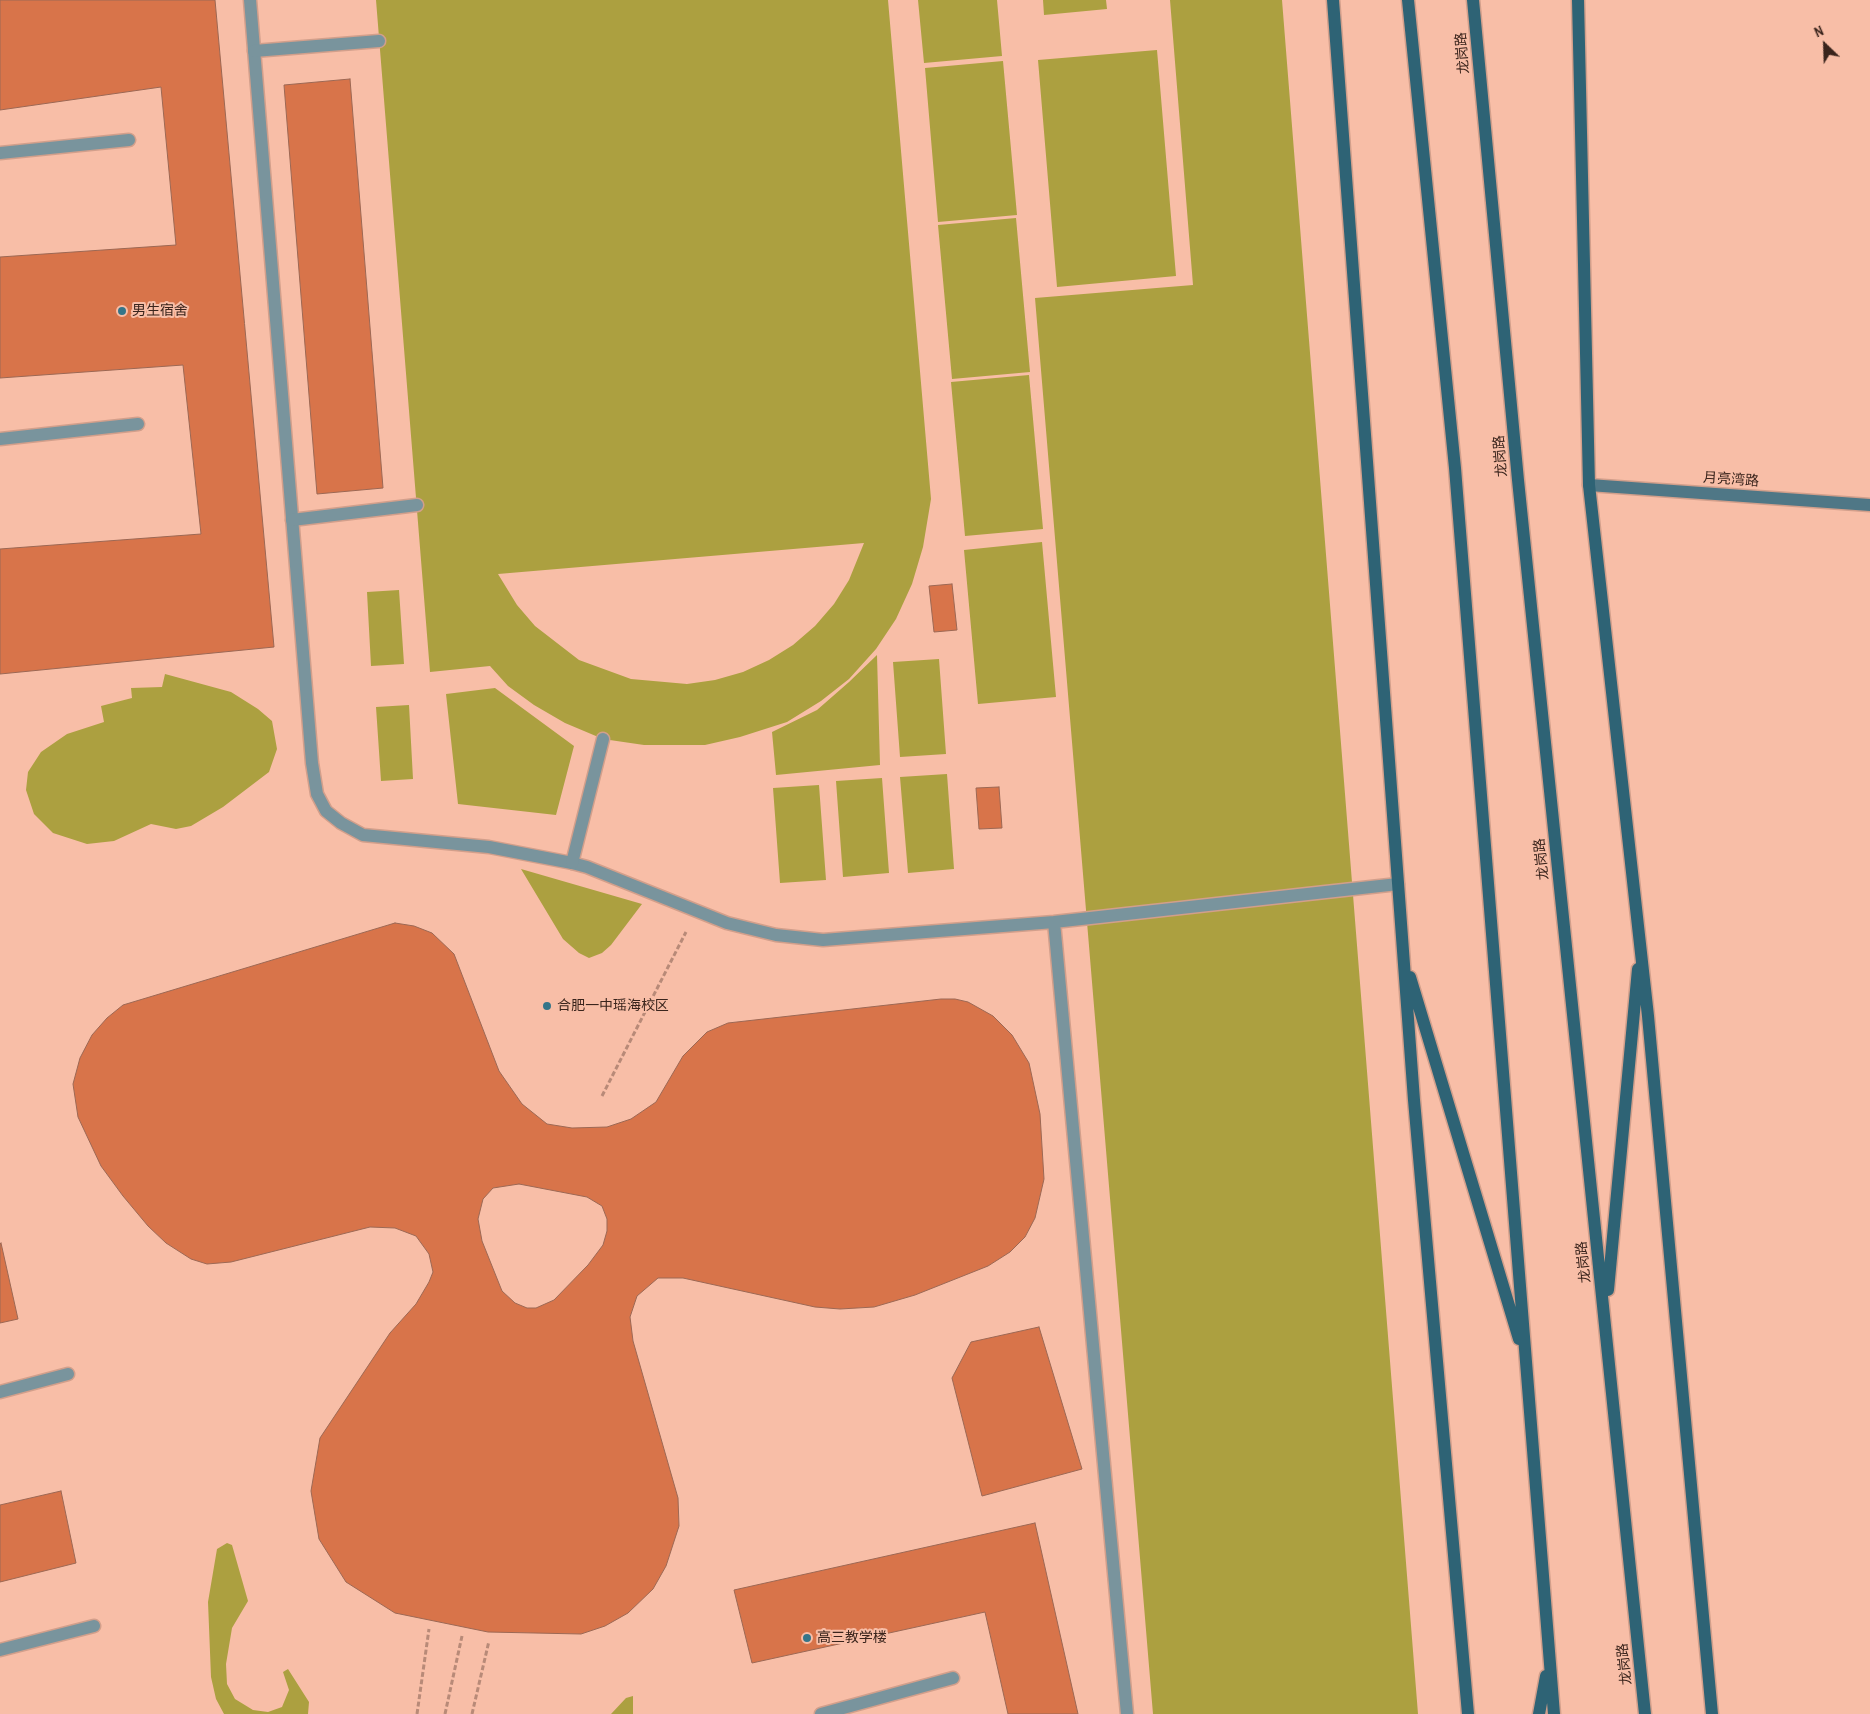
<!DOCTYPE html>
<meta charset="utf-8">
<style>
body{margin:0}
#map{position:relative;width:1870px;height:1714px;overflow:hidden;background:#f8bea7;font-family:"Archivo Narrow",sans-serif}
canvas{display:block}
.north{position:absolute;left:1800px;top:20px;width:50px;height:50px;-webkit-text-stroke:4px #f8bea7;paint-order:stroke;rotate:336deg;font-size:14px;font-weight:700;line-height:20px;text-align:center;color:#3a241c}
.north::after{content:'';display:block;margin:auto;width:18px;height:22px;background:#3a241c;clip-path:polygon(50% 0,100% 100%,50% 72%,0 100%)}
</style>
<div id="map">
<canvas width="1870" height="1714"></canvas>
<div class="north">N</div>
</div>
<script>
const ctx = document.querySelector('canvas').getContext('2d');
ctx.lineJoin = 'round';
function fill(path, color) { ctx.fillStyle = color; ctx.fill(path, 'evenodd'); }
const poly = rows => new Path2D(rows.map(r => 'M' + r).join(''));
function stroke(path, color, width, dash) { ctx.strokeStyle = color; ctx.lineWidth = width; ctx.lineCap = dash ? 'butt' : 'round'; ctx.setLineDash(dash || []); ctx.stroke(path); }
function label(font, color, halo, rows, align = 'center') {
  ctx.font = font + ' "Archivo Narrow","Noto Sans SC",sans-serif'; ctx.lineWidth = 4; ctx.setLineDash([]); ctx.textBaseline = 'middle'; ctx.strokeStyle = halo; ctx.fillStyle = color; for (const [text, x, y, turn = 0] of rows) {
    ctx.save(); ctx.translate(x, y); ctx.rotate((+turn || 0) * Math.PI / 180); ctx.textAlign = isNaN(turn) ? turn : align; if (halo) ctx.strokeText(text, 0, 0); ctx.fillText(text, 0, 0); ctx.restore();
  }
}
const green = poly([
 [376,0,888,0,931,499,923,547,912,584,896,619,876,649,849,679,821,701,787,722,740,737,705,745,644,745,603,739,565,723,534,705,508,686,490,666,430,672],
 [864,543,849,580,834,604,815,626,793,645,769,660,743,672,715,680,687,684,631,679,579,660,535,626,517,605,498,574],
 [918,0,997,0,1002,56,924,63],
 [1043,0,1106,0,1107,9,1044,15],
 [1170,0,1282,0,1418,1714,1153,1714,1035,298,1193,285],
 [1157,50,1176,276,1057,287,1038,60],
 [1003,61,1017,215,938,222,925,68],
 [1016,218,1030,372,952,379,938,225],
 [1029,375,1043,529,965,536,951,382],
 [1042,542,1056,697,978,704,964,550],
 [399,590,404,664,371,666,367,592],
 [877,655,880,765,776,775,772,732,817,710,849,682],
 [939,659,946,754,900,757,893,662],
 [165,674,231,692,258,709,272,721,277,749,269,772,223,807,191,826,176,829,151,824,114,841,87,844,53,833,34,814,26,790,28,772,41,752,67,734,104,722,101,706,132,698,131,688,162,687],
 [495,688,574,746,556,815,458,804,446,694],
 [409,705,413,779,381,781,376,707],
 [947,774,954,869,908,873,900,777],
 [882,778,889,873,843,877,836,781],
 [819,785,826,880,780,883,773,788],
 [521,869,642,904,611,945,602,953,589,958,579,953,563,939],
 [227,1543,232,1545,248,1601,232,1628,226,1664,227,1684,235,1699,253,1710,268,1712,282,1707,289,1690,283,1672,288,1669,309,1702,308,1714,224,1714,216,1699,211,1677,208,1602,217,1549],
 [633,1696,633,1714,611,1714,626,1698]
]);
const building = poly([
 [0,0,215,0,274,647,0,674,0,549,201,534,183,365,0,378,0,257,176,245,161,87,0,110,0,0],
 [350,79,383,488,317,494,284,85,350,79],
 [952,584,957,630,934,632,929,586,952,584],
 [999,787,1002,828,979,829,976,788,999,787],
 [395,923,414,926,432,933,454,954,499,1071,522,1104,547,1124,572,1128,607,1127,631,1119,656,1102,683,1056,707,1032,728,1023,941,999,955,999,968,1002,993,1016,1012,1035,1029,1063,1040,1114,1044,1179,1035,1218,1025,1237,1010,1252,988,1266,915,1295,874,1307,840,1309,815,1307,683,1278,658,1278,637,1296,630,1317,633,1341,678,1498,679,1526,666,1566,653,1589,628,1613,605,1626,581,1634,488,1632,395,1613,346,1582,319,1539,311,1491,320,1438,390,1333,416,1304,429,1282,433,1272,429,1254,416,1236,395,1228,370,1227,231,1262,207,1264,191,1259,166,1243,148,1226,123,1196,101,1166,78,1117,73,1084,80,1058,92,1035,107,1018,123,1005,395,923],
 [519,1184,587,1197,602,1206,607,1219,607,1231,603,1245,588,1265,554,1300,536,1308,527,1308,515,1303,502,1291,482,1241,478,1219,483,1199,493,1188,519,1184],
 [1,1243,18,1319,0,1323,0,1244,1,1243],
 [1039,1327,1082,1469,982,1496,952,1378,971,1342,1039,1327],
 [61,1491,76,1563,0,1582,0,1505,61,1491],
 [1035,1523,1078,1714,1008,1714,985,1612,752,1663,734,1590,1035,1523]
]);
const path = poly([
 [602,1096,686,932],
 [417,1714,429,1629],
 [445,1714,462,1636],
 [472,1714,489,1641]
]);
const lane = poly([
 [250,0,312,763,317,794,326,811,341,823,363,835,489,847,572,863,587,867,727,923,776,935,823,940,1054,922,1398,884],
 [1054,922,1127,1714]
]);
const street = poly([
 [254,51,379,41],
 [0,153,129,140],
 [0,439,138,424],
 [292,520,417,505],
 [572,863,603,739],
 [0,1392,68,1374],
 [0,1650,94,1626],
 [821,1714,953,1678]
]);
const secondary = poly([
 [1589,485,1870,505]
]);
const primary = poly([
 [1333,0,1414,1100,1468,1714],
 [1408,0,1455,468,1554,1714],
 [1473,0,1518,480,1645,1714],
 [1578,0,1589,485,1648,1016,1712,1714],
 [1410,977,1519,1339],
 [1608,1290,1638,969],
 [1539,1714,1546,1676]
]);
const markers = [
 [122,311,5,"#357589"],
 [547,1006,5,"#357589"],
 [807,1638,5,"#357589"]
];
const streetNames = [
 ["龙岗路",1463,53,-95],
 ["龙岗路",1501,456,-95],
 ["月亮湾路",1731,480,4],
 ["龙岗路",1542,859,-96],
 ["龙岗路",1584,1262,-96],
 ["龙岗路",1625,1664,-96]
];
const poiNames = [
 ["男生宿舍",132,311],
 ["合肥一中瑶海校区",557,1006],
 ["高三教学楼",817,1638]
];
fill(green, '#aca040');
fill(building, '#d8744a');
stroke(building, '#9c6854', 1);
stroke(lane, '#d29f8b', 15);
stroke(street, '#d29f8b', 15);
stroke(secondary, '#d29f8b', 15);
stroke(primary, '#d29f8b', 15);
stroke(path, '#b88a78', 3, [5, 2.5]);
stroke(lane, '#79949d', 12);
stroke(street, '#79949d', 12);
stroke(secondary, '#4f7786', 12);
stroke(primary, '#2e6375', 12);
for (const [x, y, r, color] of markers) { const dot = new Path2D(); dot.arc(x, y, r, 0, 2 * Math.PI); ctx.fillStyle = color; ctx.fill(dot); stroke(dot, '#f8bea7', 2); }
label('14px', '#3a241c', '#f8bea7', streetNames);
label('14px', '#3a241c', '#f8bea7', poiNames, 'left');
</script>
